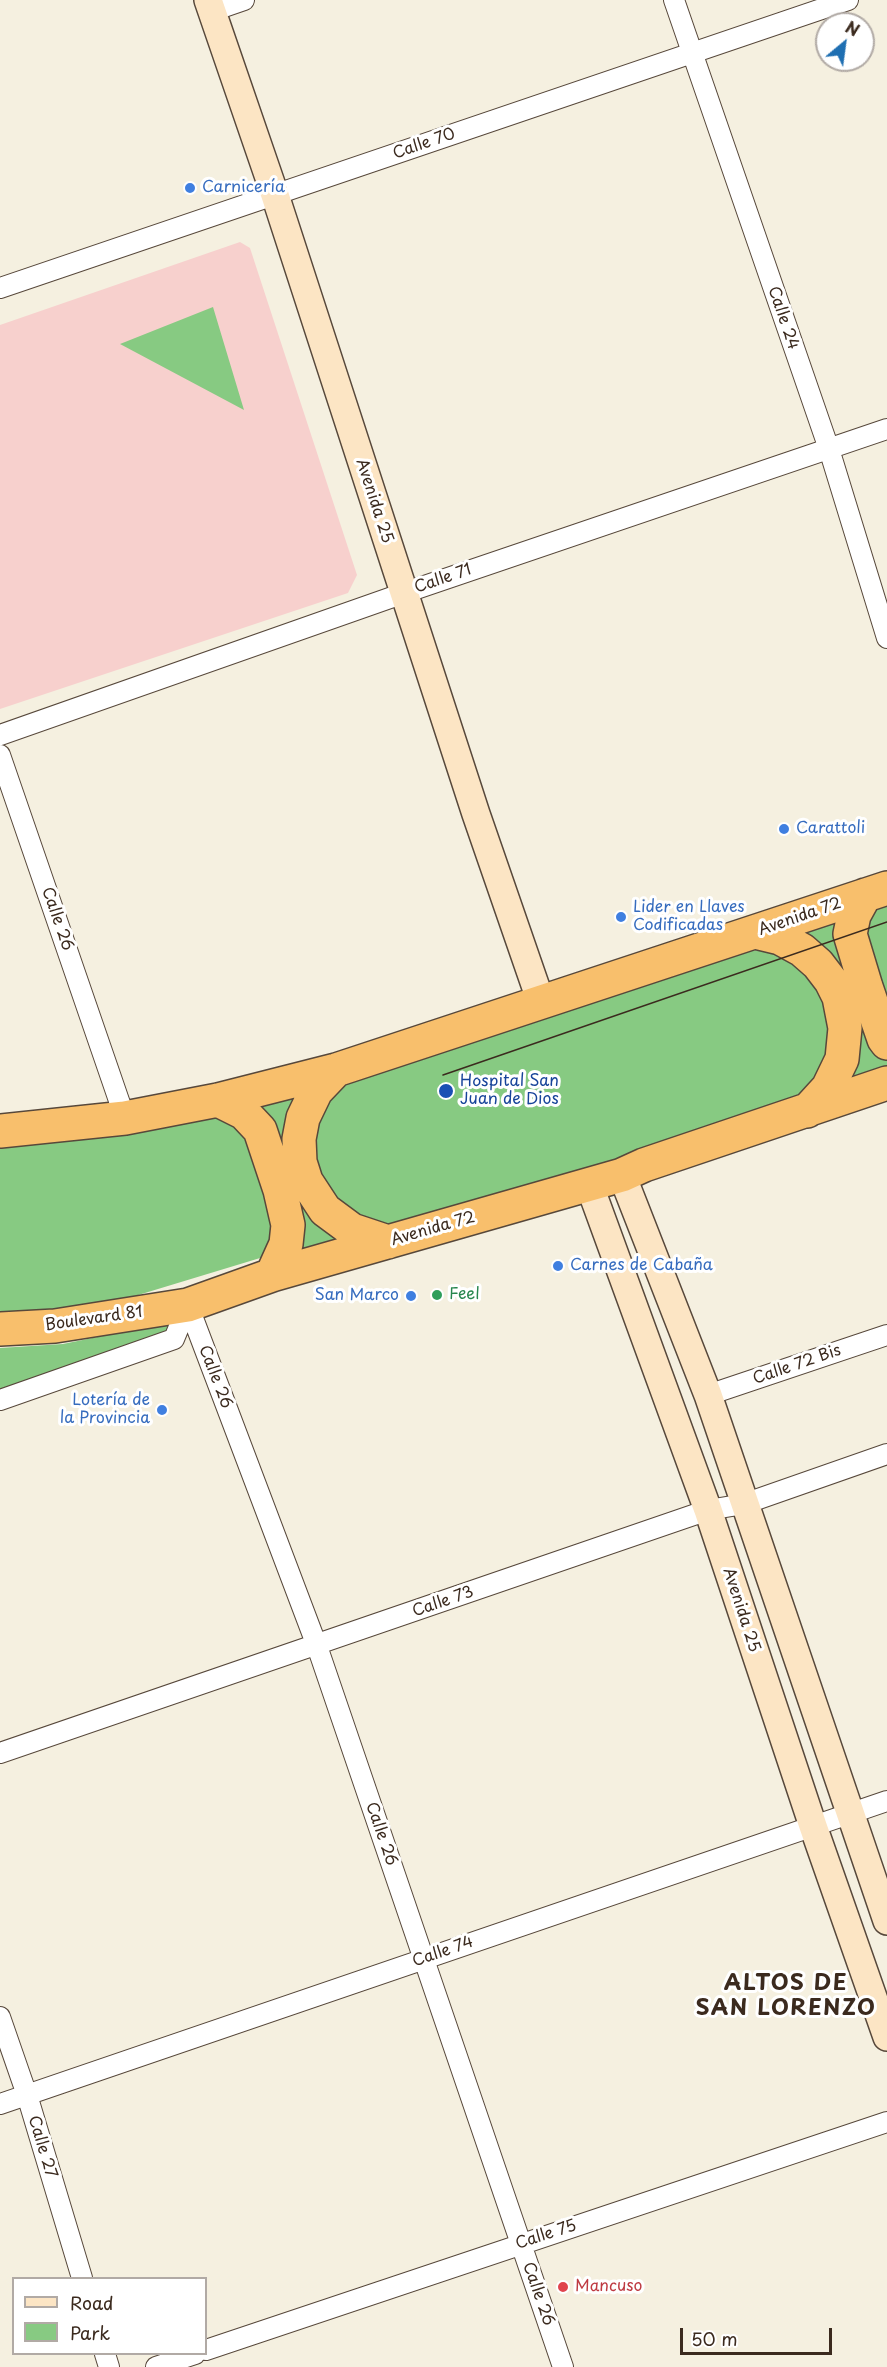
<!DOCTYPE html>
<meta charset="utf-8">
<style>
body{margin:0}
#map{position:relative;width:887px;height:2367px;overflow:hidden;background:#f5f0e0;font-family:"Playpen Sans",sans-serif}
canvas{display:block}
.legend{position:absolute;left:12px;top:2277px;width:195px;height:78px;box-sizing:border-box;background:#fff;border:2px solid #b1aaa5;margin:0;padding:8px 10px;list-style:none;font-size:18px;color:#3b2a1e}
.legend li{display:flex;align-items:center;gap:12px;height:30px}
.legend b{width:30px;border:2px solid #b1aaa5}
.north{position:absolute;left:815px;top:12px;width:60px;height:60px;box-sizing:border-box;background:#fff;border:2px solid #b1aaa5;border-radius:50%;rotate:29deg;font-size:16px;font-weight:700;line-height:24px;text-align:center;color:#3b2a1e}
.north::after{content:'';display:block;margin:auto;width:21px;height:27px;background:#1f6fb2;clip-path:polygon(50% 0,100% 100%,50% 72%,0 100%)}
.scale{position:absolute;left:680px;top:2328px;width:152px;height:27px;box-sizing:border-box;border:3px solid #3b2a1e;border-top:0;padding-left:8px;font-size:18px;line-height:21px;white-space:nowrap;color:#3b2a1e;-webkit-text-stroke:4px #fff;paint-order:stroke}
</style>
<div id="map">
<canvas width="887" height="2367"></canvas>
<ul class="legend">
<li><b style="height:8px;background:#fce5c4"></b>Road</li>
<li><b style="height:16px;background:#87ca82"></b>Park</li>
</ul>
<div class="north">N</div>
<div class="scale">50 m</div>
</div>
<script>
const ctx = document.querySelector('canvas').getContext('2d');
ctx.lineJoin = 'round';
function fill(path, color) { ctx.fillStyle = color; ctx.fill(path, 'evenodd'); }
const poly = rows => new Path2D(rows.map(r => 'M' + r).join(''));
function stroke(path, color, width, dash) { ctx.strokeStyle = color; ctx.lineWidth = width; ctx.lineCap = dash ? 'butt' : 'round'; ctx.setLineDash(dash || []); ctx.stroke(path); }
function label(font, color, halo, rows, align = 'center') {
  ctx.font = font + ' "Playpen Sans",sans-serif'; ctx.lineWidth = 6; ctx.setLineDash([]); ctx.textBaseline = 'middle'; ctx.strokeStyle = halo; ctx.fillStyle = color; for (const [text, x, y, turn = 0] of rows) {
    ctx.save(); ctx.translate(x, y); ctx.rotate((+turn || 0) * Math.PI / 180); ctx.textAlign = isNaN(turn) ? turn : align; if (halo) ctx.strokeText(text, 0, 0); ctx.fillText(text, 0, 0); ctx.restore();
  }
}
const built = poly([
 [240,242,250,248,357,575,348,593,0,709,0,325]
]);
const green = poly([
 [213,307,244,410,120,344],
 [887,901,887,1016,861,924,868,912],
 [843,916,887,1059,887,1066,847,1080,854,1066,796,931],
 [768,950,807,969,834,1024,826,1065,805,1091,790,1100,548,1183,403,1223,371,1224,325,1193,310,1153,311,1129,336,1089,361,1074,744,951],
 [300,1091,290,1114,343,1240,298,1252,251,1105],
 [222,1111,247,1125,282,1235,270,1255,102,1306,0,1315,0,1148,143,1130],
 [161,1324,167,1325,169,1329,166,1334,0,1390,0,1348,63,1344]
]);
const street = poly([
 [674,0,829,449,887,638],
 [212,11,244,0],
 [0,288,848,0],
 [0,735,404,593,887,429],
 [0,755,125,1118],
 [188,1305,317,1646,563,2367],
 [708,1395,887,1335],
 [0,1400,174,1339,188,1305],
 [0,1753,708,1510,744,1504,887,1454],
 [0,2017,27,2095,82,2278],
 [0,2104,887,1801],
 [206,2350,887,2122],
 [105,2354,109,2367],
 [156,2367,195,2354]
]);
const secondary = poly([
 [208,0,275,195,476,814,541,1002],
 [622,1175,708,1395,887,1921],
 [589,1184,708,1510,813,1826,887,2037]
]);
const highway = poly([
 [865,895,854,915,850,934,866,987,884,1039,887,1043],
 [755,932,780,938,802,950,818,964,831,981,839,997,845,1028,842,1059,828,1088,807,1111],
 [336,1070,316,1091,303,1118,299,1139,300,1162,306,1181,325,1210,352,1230,388,1242],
 [218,1100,244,1113,260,1130,280,1190,288,1225,286,1244,272,1275],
 [0,1131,125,1118,218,1100,336,1070,887,888],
 [0,1329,55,1326,188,1305,272,1275,622,1175,644,1165,887,1083]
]);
const tram = poly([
 [443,1075,887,922]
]);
const markers = [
 [190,188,6,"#3f7fe0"],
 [784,829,6,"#3f7fe0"],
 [621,917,6,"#3f7fe0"],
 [446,1091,8,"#1a4fb4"],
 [558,1266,6,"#3f7fe0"],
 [437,1295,6,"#2e9e5b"],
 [411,1296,6,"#3f7fe0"],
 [162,1410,6,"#3f7fe0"],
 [563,2287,6,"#e0444e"]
];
const streetNames = [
 ["Calle 70",424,144,-19],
 ["Calle 24",783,318,71],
 ["Avenida 25",374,501,72],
 ["Calle 71",443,579,-19],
 ["Avenida 72",800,917,-19],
 ["Calle 26",57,919,71],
 ["Avenida 72",433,1229,-16],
 ["Boulevard 81",94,1319,-8],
 ["Calle 72 Bis",797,1365,-19],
 ["Calle 26",215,1377,69],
 ["Calle 73",443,1602,-19],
 ["Avenida 25",741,1610,72],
 ["Calle 26",381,1834,71],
 ["Calle 74",443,1952,-19],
 ["Calle 27",42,2147,73],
 ["Calle 75",546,2235,-18],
 ["Calle 26",538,2294,71]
];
const shopNames = [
 ["Carnicería",202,188],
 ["Carattoli",796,829],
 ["Lider en Llaves",633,908],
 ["Codificadas",633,926],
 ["Carnes de Cabaña",570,1266],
 ["San Marco",399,1296,"right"],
 ["Lotería de",150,1401,"right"],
 ["la Provincia",150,1419,"right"]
];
const transitNames = [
 ["Hospital San",460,1082],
 ["Juan de Dios",460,1100]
];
const leisureNames = [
 ["Feel",449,1295]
];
const healthNames = [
 ["Mancuso",575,2287]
];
const districtNames = [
 ["ALTOS DE",786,1984],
 ["SAN LORENZO",786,2009]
];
fill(built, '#f7d0cd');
fill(green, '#87ca82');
stroke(street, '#57483b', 22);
stroke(secondary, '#57483b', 30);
stroke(highway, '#57483b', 36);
stroke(street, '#fff', 20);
stroke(secondary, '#fce5c4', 27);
stroke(highway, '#f8bf6c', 33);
stroke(tram, '#3b2a1e', 1.5);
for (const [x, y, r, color] of markers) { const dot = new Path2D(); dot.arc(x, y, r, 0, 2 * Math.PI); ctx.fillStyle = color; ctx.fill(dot); stroke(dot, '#fff', 2); }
label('16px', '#3b2a1e', '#fff', streetNames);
label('16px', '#366cbe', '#fff', shopNames, 'left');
label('16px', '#164399', '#fff', transitNames, 'left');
label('16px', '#27864d', '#fff', leisureNames, 'left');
label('16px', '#be3a42', '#fff', healthNames, 'left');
ctx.letterSpacing = '1.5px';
label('bold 22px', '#3b2a1e', '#fff', districtNames);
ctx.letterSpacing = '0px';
</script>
